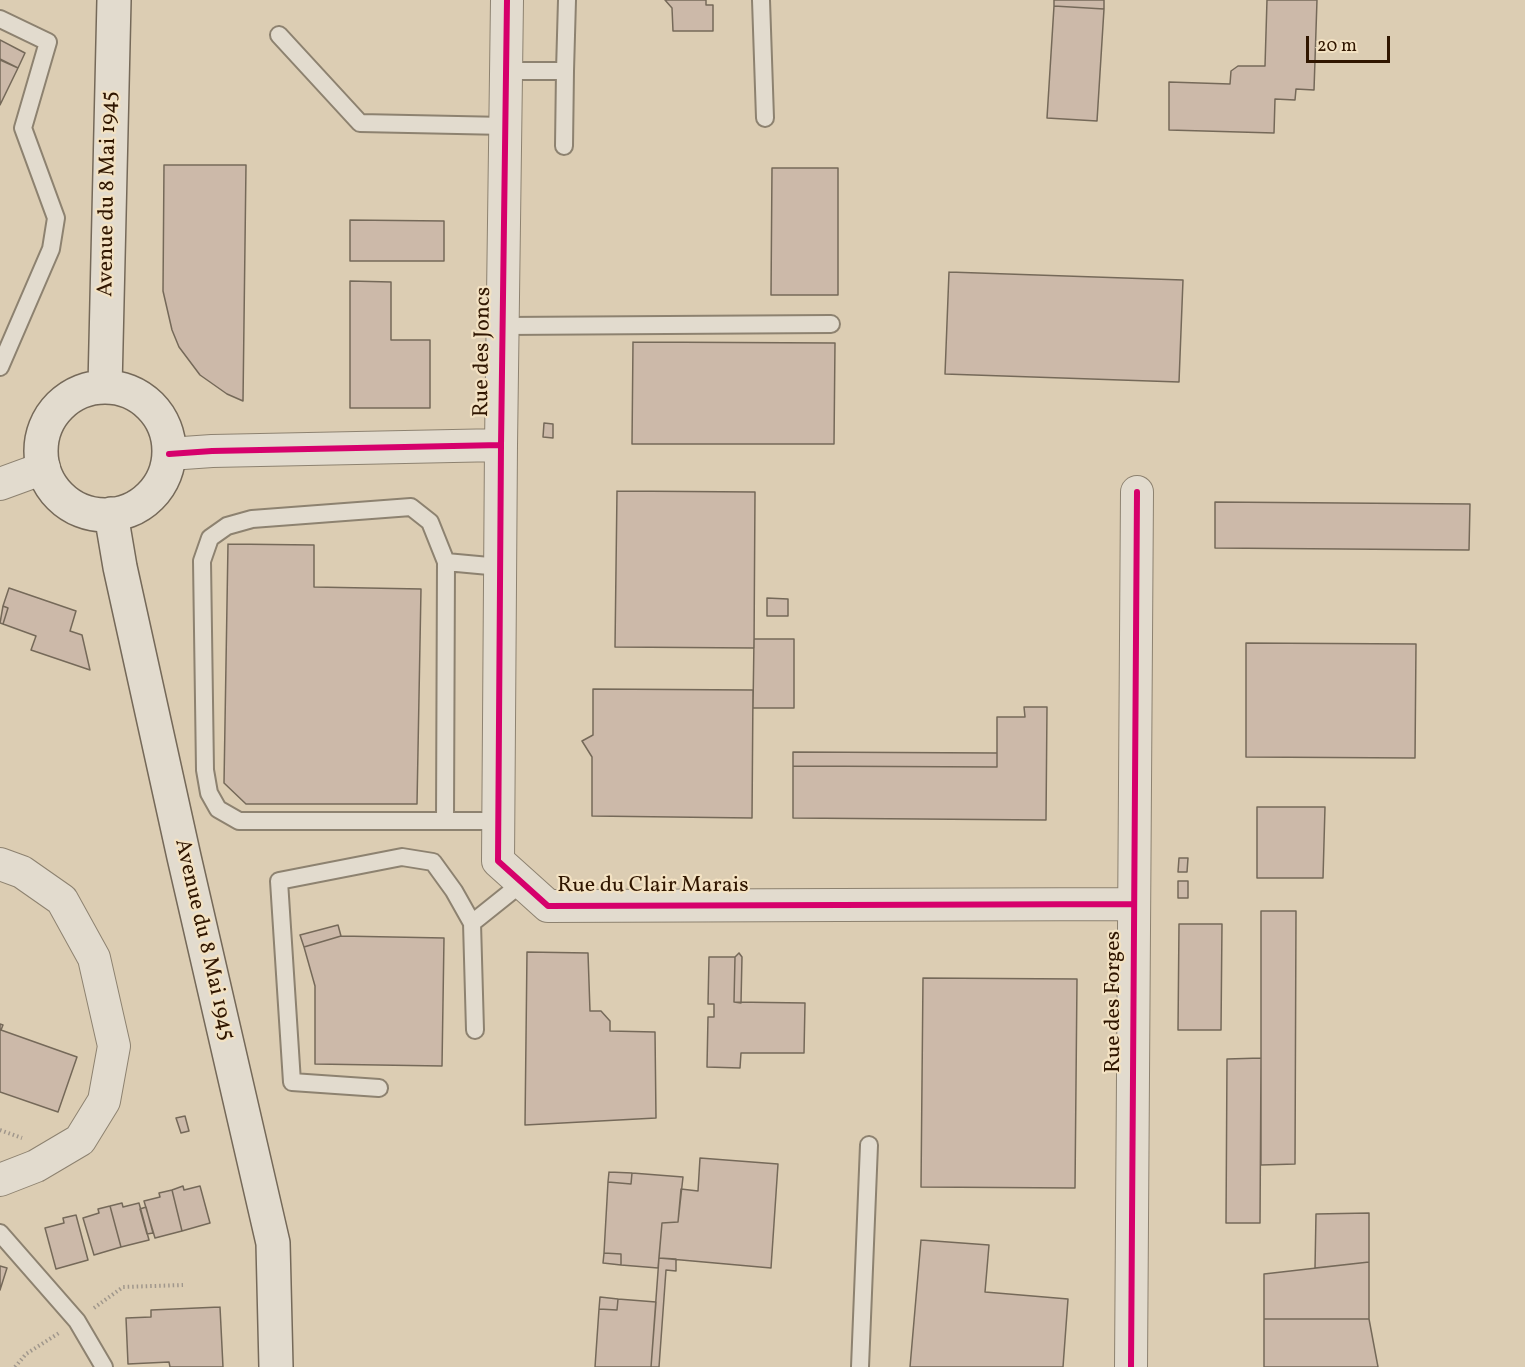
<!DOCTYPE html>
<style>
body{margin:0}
#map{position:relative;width:1525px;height:1367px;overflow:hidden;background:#dccdb3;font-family:Vollkorn,serif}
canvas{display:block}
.scale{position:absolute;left:1306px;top:36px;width:84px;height:27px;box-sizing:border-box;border:3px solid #301600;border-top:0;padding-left:8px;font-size:18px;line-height:21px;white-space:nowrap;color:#301600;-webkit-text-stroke:4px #f3e2c3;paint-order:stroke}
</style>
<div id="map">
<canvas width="1525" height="1367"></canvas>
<div class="scale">20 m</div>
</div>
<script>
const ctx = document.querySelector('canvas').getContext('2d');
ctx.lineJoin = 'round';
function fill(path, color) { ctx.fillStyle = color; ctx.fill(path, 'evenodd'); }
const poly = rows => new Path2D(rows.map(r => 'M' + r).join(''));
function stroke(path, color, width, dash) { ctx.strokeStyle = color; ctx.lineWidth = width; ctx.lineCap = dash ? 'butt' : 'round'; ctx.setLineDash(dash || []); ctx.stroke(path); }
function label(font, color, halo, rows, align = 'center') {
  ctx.font = font + ' Vollkorn,serif'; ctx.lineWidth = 4.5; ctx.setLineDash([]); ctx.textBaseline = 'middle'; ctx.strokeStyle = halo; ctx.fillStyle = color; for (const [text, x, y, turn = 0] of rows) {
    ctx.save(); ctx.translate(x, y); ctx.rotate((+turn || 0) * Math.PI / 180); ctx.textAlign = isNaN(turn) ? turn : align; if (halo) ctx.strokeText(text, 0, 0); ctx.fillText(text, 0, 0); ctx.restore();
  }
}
const building = poly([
 [665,0,706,0,706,5,713,5,713,31,673,31,672,8,665,0],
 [1054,0,1104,0,1104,9,1054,6,1054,0],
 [1267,0,1317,0,1314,90,1296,89,1295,100,1275,99,1274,133,1169,130,1169,82,1230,84,1231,71,1238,66,1265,66,1267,0],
 [1054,6,1104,9,1097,121,1047,118,1054,6],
 [0,40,25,53,18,68,0,59,0,40],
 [0,60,18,68,0,105,0,60],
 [164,165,246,165,243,401,227,394,200,375,179,347,172,330,163,291,164,165],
 [772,168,838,168,838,295,771,295,772,168],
 [350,220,444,221,444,261,350,261,350,220],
 [949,272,1183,280,1179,382,945,374,949,272],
 [350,281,391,282,391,340,430,340,430,408,350,408,350,281],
 [633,342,835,343,834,444,632,444,633,342],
 [544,423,553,424,553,438,543,437,544,423],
 [617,491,755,492,754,648,615,647,617,491],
 [1215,502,1470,504,1469,550,1215,548,1215,502],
 [228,544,314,545,314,587,421,589,417,804,246,804,224,783,228,544],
 [9,588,76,611,70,631,82,635,90,670,31,650,36,636,3,624,8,608,3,606,9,588],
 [767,598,788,599,788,616,767,616,767,598],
 [3,606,8,608,3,624,0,623,3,606],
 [754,639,794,639,794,708,753,708,754,639],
 [1246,643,1416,644,1415,758,1246,757,1246,643],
 [593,689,753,690,752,818,592,816,592,757,582,741,593,735,593,689],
 [1024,707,1047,707,1046,820,793,818,793,766,997,767,997,717,1025,717,1024,707],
 [793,752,997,753,997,767,793,766,793,752],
 [1257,807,1325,807,1323,878,1257,878,1257,807],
 [1179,858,1188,858,1187,872,1178,872,1179,858],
 [1178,881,1188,881,1188,898,1178,898,1178,881],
 [1261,911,1296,911,1295,1164,1261,1165,1261,911],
 [1179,924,1222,924,1221,1030,1178,1030,1179,924],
 [338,925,341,936,304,947,300,935,338,925],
 [341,936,444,938,442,1066,315,1064,315,986,304,947,341,936],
 [527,952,588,953,590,1011,601,1011,610,1021,610,1031,655,1032,656,1118,525,1125,527,952],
 [739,953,742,957,741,1003,734,1002,735,957,739,953],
 [709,957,735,957,734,1002,805,1003,804,1053,741,1053,740,1068,707,1067,708,1017,714,1017,714,1004,708,1004,709,957],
 [923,978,1077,979,1075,1188,921,1187,923,978],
 [0,1024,3,1025,1,1030,77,1057,58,1112,0,1092,0,1024],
 [1261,1058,1260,1223,1226,1223,1227,1059,1261,1058],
 [185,1116,189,1131,181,1133,176,1118,185,1116],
 [700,1158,778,1164,771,1268,659,1258,662,1223,678,1222,681,1189,698,1191,700,1158],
 [609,1172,632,1173,631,1184,608,1182,609,1172],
 [632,1173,683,1177,678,1222,662,1223,658,1268,621,1265,621,1254,604,1253,608,1182,631,1184,632,1173],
 [183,1186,184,1190,200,1186,210,1223,182,1231,172,1190,183,1186],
 [172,1190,182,1231,155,1238,144,1201,160,1197,159,1193,172,1190],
 [122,1203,123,1207,139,1203,149,1240,121,1247,110,1206,122,1203],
 [110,1206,121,1247,94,1255,83,1218,99,1213,98,1209,110,1206],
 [146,1207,153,1233,147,1234,140,1209,146,1207],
 [1369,1213,1369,1262,1315,1268,1316,1214,1369,1213],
 [76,1215,88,1260,56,1269,45,1228,64,1223,63,1218,76,1215],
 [921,1240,989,1245,985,1292,1068,1299,1063,1367,910,1367,921,1240],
 [604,1253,621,1254,621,1265,603,1263,604,1253],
 [659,1258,676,1259,676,1271,666,1270,659,1367,651,1367,659,1258],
 [1369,1262,1369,1319,1264,1319,1264,1274,1369,1262],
 [0,1266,7,1268,0,1290,0,1266],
 [600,1297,618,1299,617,1310,599,1309,600,1297],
 [618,1299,656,1302,651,1367,595,1367,599,1309,617,1310,618,1299],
 [220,1307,223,1367,170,1367,169,1362,128,1364,126,1318,151,1317,151,1310,220,1307],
 [1264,1319,1369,1319,1378,1367,1264,1367,1264,1319]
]);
const path = poly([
 [0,1130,22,1138],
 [94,1308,123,1287,183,1285],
 [15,1367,26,1354,59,1333]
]);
const service = poly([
 [761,0,765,118],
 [0,19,48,42,23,128,56,218,51,249,0,367],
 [279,35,360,123,506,126],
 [507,71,565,71,567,0],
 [564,146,565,71],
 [503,326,831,324],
 [446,562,500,567],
 [445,820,446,562,430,522,411,507,252,519,227,526,210,538,202,561,205,770,209,793,218,809,239,821,498,821],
 [475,1030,472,923,522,883],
 [379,1088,292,1082,279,881,402,857,433,862,454,891,472,923],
 [0,1233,77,1321,104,1367],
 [860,1367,869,1145]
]);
const minor = poly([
 [501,445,498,861,548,906,1133,904],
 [169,454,212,451,501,445,507,0],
 [0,484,44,468],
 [0,864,22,872,62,900,94,958,114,1046,104,1101,80,1140,36,1166,0,1180],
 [1131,1367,1137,492]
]);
const secondary = poly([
 [105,387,114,0],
 '41 451a64 64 0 1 1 128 0a64 64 0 1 1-128 0Z',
 [111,514,120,567,184,857,273,1243,276,1367]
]);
const cycleway = poly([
 [501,445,498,861,548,906,1133,904],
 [169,454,212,451,501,445,507,0],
 [1131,1367,1137,492]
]);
const streetNames = [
 ["Avenue du 8 Mai 1945",109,194,-89],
 ["Rue des Joncs",484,352,-89],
 ["Rue du Clair Marais",653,887],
 ["Avenue du 8 Mai 1945",203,940,77],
 ["Rue des Forges",1115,1002,-90]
];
fill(building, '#ccb9a9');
stroke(building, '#756959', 1.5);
stroke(service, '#8d8270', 20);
stroke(minor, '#8d8270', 34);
stroke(secondary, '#756959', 36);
stroke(path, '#a0978c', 4, [1.5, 3]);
stroke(service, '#e2dbce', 16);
stroke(minor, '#e2dbce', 32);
stroke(secondary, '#e2dbce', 33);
stroke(cycleway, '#d6006c', 6);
label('22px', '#301600', '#f3e2c3', streetNames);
</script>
